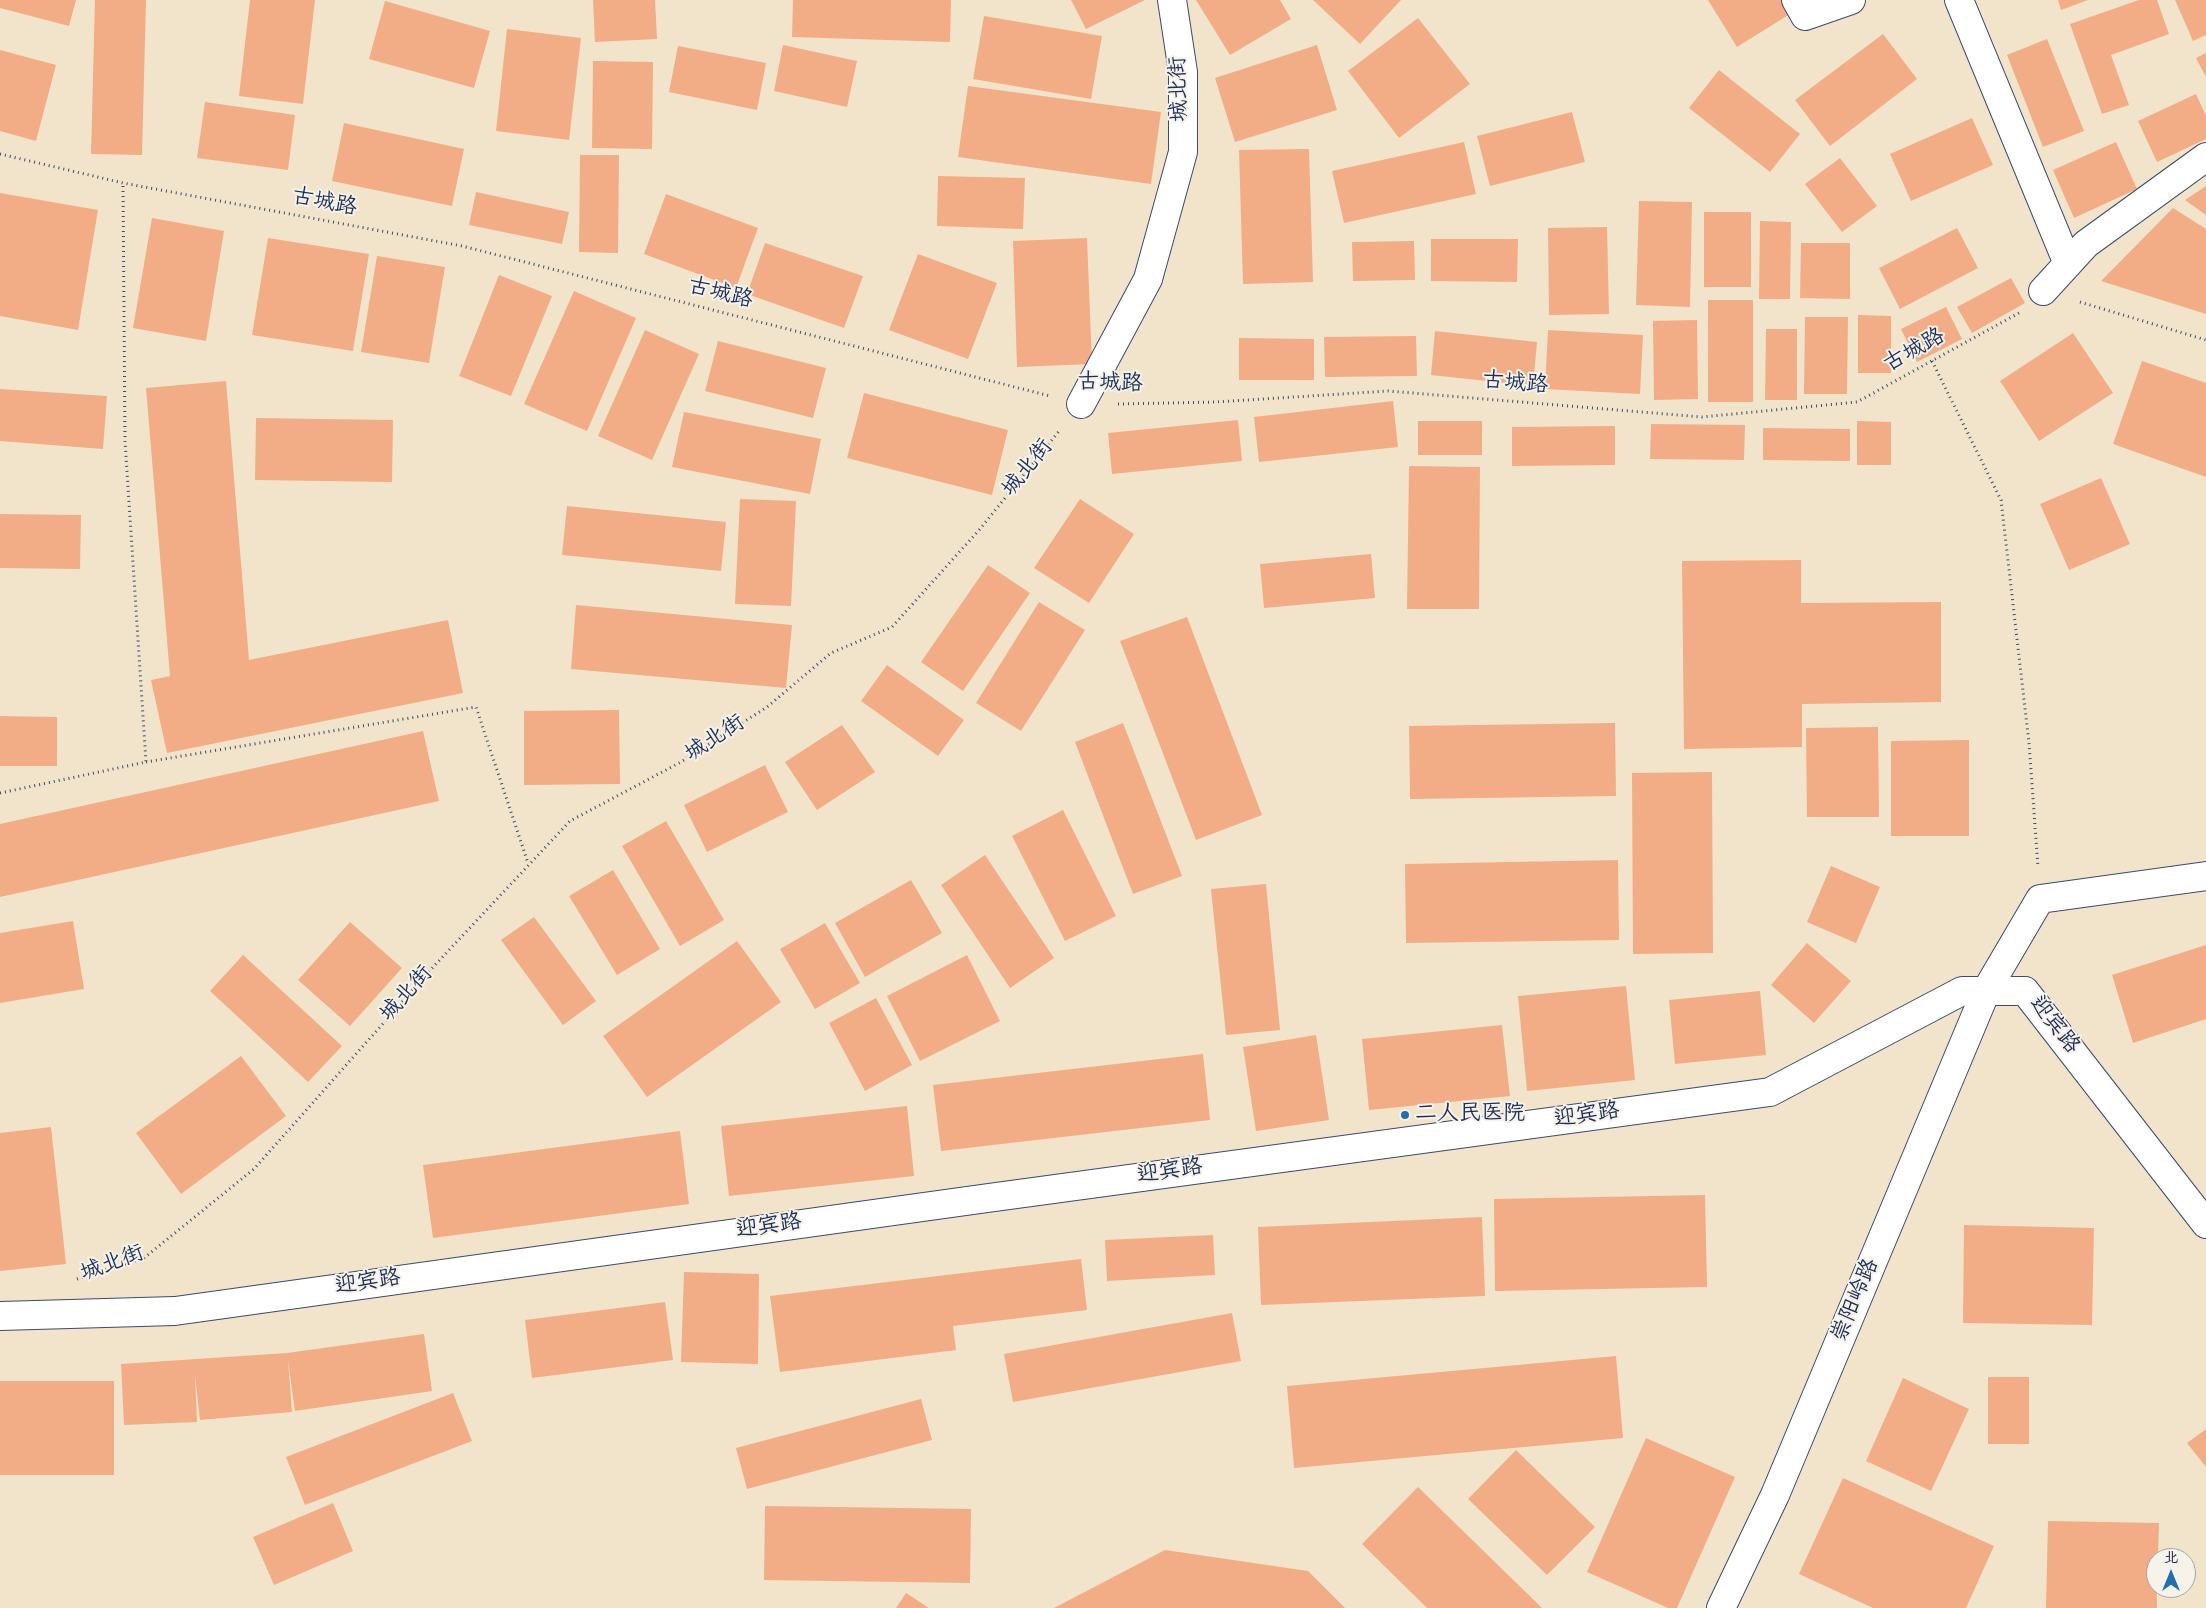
<!DOCTYPE html>
<meta charset="utf-8">
<style>
body{margin:0}
#map{position:relative;width:2206px;height:1608px;overflow:hidden;background:#f2e4ca;font-family:"Indie Flower","LXGW WenKai TC",sans-serif}
canvas{display:block}
.north{position:absolute;left:2146px;top:1548px;width:50px;height:50px;box-sizing:border-box;background:#f7f3e8;border:1px solid #9fa5b1;border-radius:50%;rotate:0deg;font-size:14px;font-weight:700;line-height:20px;text-align:center;color:#1b2f5e}
.north::after{content:'';display:block;margin:auto;width:18px;height:22px;background:#1f6fb2;clip-path:polygon(50% 0,100% 100%,50% 72%,0 100%)}
</style>
<div id="map">
<canvas width="2206" height="1608"></canvas>
<div class="north">北</div>
</div>
<script>
const ctx = document.querySelector('canvas').getContext('2d');
ctx.lineJoin = 'round';
function fill(path, color) { ctx.fillStyle = color; ctx.fill(path, 'evenodd'); }
const poly = rows => new Path2D(rows.map(r => 'M' + r).join(''));
function stroke(path, color, width, dash) { ctx.strokeStyle = color; ctx.lineWidth = width; ctx.lineCap = dash ? 'butt' : 'round'; ctx.setLineDash(dash || []); ctx.stroke(path); }
function label(font, color, halo, rows, align = 'center') {
  ctx.font = font + ' "Indie Flower","LXGW WenKai TC",sans-serif'; ctx.lineWidth = 4; ctx.setLineDash([]); ctx.textBaseline = 'middle'; ctx.strokeStyle = halo; ctx.fillStyle = color; for (const [text, x, y, turn = 0] of rows) {
    ctx.save(); ctx.translate(x, y); ctx.rotate((+turn || 0) * Math.PI / 180); ctx.textAlign = isNaN(turn) ? turn : align; if (halo) ctx.strokeText(text, 0, 0); ctx.fillText(text, 0, 0); ctx.restore();
  }
}
const building = poly([
 [0,0,76,0,69,26,0,8],
 [95,0,146,0,142,155,91,154],
 [250,0,315,0,303,104,239,96],
 [593,0,655,0,657,39,595,42],
 [793,0,951,0,950,42,792,37],
 [1071,0,1145,0,1086,29],
 [1196,0,1280,0,1291,19,1230,55],
 [1313,0,1401,0,1360,44],
 [1708,0,1782,0,1790,14,1737,47],
 [2058,0,2088,0,2061,10],
 [2139,0,2157,0,2169,34,2111,55,2129,105,2102,114,2070,24],
 [2175,0,2206,0,2206,35,2193,41],
 [385,1,490,31,474,88,369,59],
 [984,16,1102,36,1091,99,973,79],
 [1418,18,1470,84,1399,138,1348,71],
 [507,29,581,38,569,140,496,131],
 [1883,34,1917,79,1830,146,1795,100],
 [2047,39,2084,131,2043,147,2007,55],
 [783,45,857,61,847,107,774,91],
 [1317,45,1337,110,1235,142,1215,78],
 [678,46,766,63,757,110,669,92],
 [0,50,56,65,36,141,0,131],
 [2206,53,2206,77,2196,58],
 [593,61,653,62,652,149,592,148],
 [1719,70,1800,134,1770,172,1689,108],
 [968,86,1161,112,1151,184,958,157],
 [2196,94,2206,116,2206,139,2157,162,2138,121],
 [205,102,295,115,288,170,197,158],
 [1572,112,1585,162,1490,186,1477,136],
 [1972,118,1993,165,1911,201,1890,154],
 [344,123,464,149,452,206,332,181],
 [1464,142,1476,194,1344,223,1332,171],
 [2116,142,2137,189,2074,218,2053,170],
 [1309,149,1313,282,1243,284,1239,150],
 [580,155,619,155,618,253,579,252],
 [1840,158,1877,206,1842,232,1805,184],
 [938,176,1025,178,1023,229,937,226],
 [2206,186,2206,215,2185,200],
 [476,192,569,212,562,244,469,225],
 [0,193,98,210,78,330,0,316],
 [666,194,758,228,736,288,644,254],
 [1639,201,1692,202,1690,307,1636,305],
 [2173,208,2206,229,2206,314,2101,281],
 [1704,212,1751,212,1751,287,1704,287],
 [152,218,224,231,206,341,133,328],
 [1760,221,1791,222,1790,299,1759,299],
 [1607,227,1609,314,1549,315,1548,228],
 [1957,228,1978,268,1900,309,1879,268],
 [268,238,369,254,353,351,252,335],
 [1087,238,1092,364,1017,367,1013,241],
 [1431,239,1518,239,1517,282,1431,281],
 [1414,241,1415,280,1353,281,1352,242],
 [765,243,863,276,844,328,747,294],
 [1801,243,1850,243,1850,299,1800,298],
 [918,254,997,283,968,359,889,330],
 [377,256,445,267,429,363,361,352],
 [499,275,552,296,511,396,459,376],
 [2011,278,2025,303,1972,333,1957,307],
 [574,291,636,318,587,431,524,404],
 [1708,300,1753,300,1753,402,1708,402],
 [1946,307,1962,339,1917,362,1901,329],
 [1858,315,1891,316,1891,373,1858,373],
 [1805,317,1848,317,1847,394,1804,394],
 [1697,320,1698,399,1654,400,1653,321],
 [1766,329,1797,329,1797,400,1765,400],
 [645,330,699,354,652,460,598,436],
 [1548,330,1643,335,1640,394,1545,389],
 [1435,331,1537,342,1533,386,1431,375],
 [2073,333,2113,393,2039,441,2000,381],
 [1416,336,1417,376,1325,377,1324,337],
 [1239,338,1314,339,1314,380,1239,380],
 [718,341,826,368,813,418,705,391],
 [2142,361,2206,383,2206,477,2113,444],
 [226,381,249,660,448,620,463,693,167,753,151,680,170,676,146,388],
 [0,389,107,396,103,449,0,441],
 [864,393,1008,430,992,495,847,458],
 [1393,401,1398,447,1259,462,1254,417],
 [684,412,821,439,810,494,672,467],
 [256,418,393,420,392,482,255,480],
 [1238,420,1242,461,1112,474,1108,433],
 [1418,421,1482,421,1482,455,1418,455],
 [1857,421,1891,422,1891,465,1857,465],
 [1651,424,1745,425,1744,460,1650,459],
 [1615,426,1615,465,1512,466,1512,427],
 [1763,428,1850,429,1850,461,1763,460],
 [1409,466,1480,467,1479,609,1407,609],
 [2101,478,2130,544,2069,570,2040,504],
 [740,499,796,501,791,606,735,604],
 [1080,499,1134,534,1089,603,1034,568],
 [567,506,726,522,721,571,562,555],
 [0,514,81,515,80,569,0,568],
 [1371,554,1375,598,1264,608,1260,564],
 [1801,560,1801,603,1941,602,1941,702,1802,704,1802,747,1684,749,1682,561],
 [988,565,1030,593,963,691,921,662],
 [1039,602,1085,630,1021,731,976,703],
 [576,605,792,625,786,688,571,669],
 [1187,617,1262,815,1196,840,1120,641],
 [887,665,964,720,938,756,861,701],
 [619,710,620,784,524,785,524,711],
 [0,716,57,717,57,766,0,766],
 [1123,723,1182,876,1133,894,1075,742],
 [1615,723,1616,796,1410,799,1409,726],
 [842,725,875,772,817,810,785,762],
 [1878,727,1879,817,1807,817,1806,728],
 [423,731,439,801,0,897,0,824],
 [1969,740,1969,836,1891,836,1891,741],
 [765,765,788,812,707,852,684,805],
 [1712,772,1713,953,1633,954,1632,773],
 [1063,810,1116,916,1065,941,1012,836],
 [666,821,724,920,680,946,622,846],
 [985,855,1054,958,1010,988,941,885],
 [1618,860,1619,940,1406,943,1405,864],
 [1831,866,1880,887,1856,943,1807,922],
 [613,870,660,949,617,975,569,896],
 [911,880,942,933,865,977,835,923],
 [1266,884,1280,1030,1226,1035,1211,889],
 [534,917,596,1001,563,1025,501,940],
 [73,921,84,989,0,1003,0,933],
 [350,922,402,968,350,1026,298,980],
 [825,923,860,983,815,1009,780,949],
 [737,941,781,1002,647,1097,603,1036],
 [1807,943,1851,981,1814,1023,1771,985],
 [2206,945,2206,1019,2133,1043,2112,975],
 [243,955,342,1046,308,1082,210,991],
 [967,955,1000,1021,920,1061,887,996],
 [1626,986,1635,1080,1527,1091,1518,996],
 [1760,991,1766,1055,1675,1064,1669,1000],
 [876,998,912,1065,865,1091,829,1023],
 [1502,1025,1510,1096,1369,1110,1362,1039],
 [1316,1035,1329,1120,1256,1131,1243,1047],
 [1203,1054,1210,1120,941,1151,933,1085],
 [241,1056,286,1116,181,1194,136,1133],
 [907,1106,914,1176,729,1196,721,1126],
 [51,1127,66,1264,0,1271,0,1133],
 [680,1131,689,1204,433,1238,423,1165],
 [1705,1195,1707,1287,1495,1291,1494,1199],
 [1482,1217,1485,1296,1261,1305,1258,1227],
 [1964,1225,2094,1228,2092,1325,1963,1323],
 [1213,1235,1215,1275,1107,1281,1105,1240],
 [1081,1259,1087,1310,953,1326,956,1350,780,1372,770,1296],
 [684,1272,759,1274,758,1364,681,1362],
 [665,1302,673,1360,532,1378,525,1320],
 [1232,1313,1241,1361,1013,1402,1004,1354],
 [424,1334,432,1391,295,1411,288,1360,292,1412,200,1420,195,1375,197,1422,124,1425,121,1364,287,1353],
 [1616,1356,1623,1438,1294,1468,1287,1386],
 [1988,1377,2029,1377,2029,1444,1988,1444],
 [1903,1378,1969,1409,1931,1491,1866,1461],
 [0,1381,114,1381,114,1475,0,1475],
 [453,1393,472,1441,305,1505,286,1457],
 [921,1399,932,1440,747,1489,736,1448],
 [2206,1429,2206,1467,2187,1443],
 [1646,1438,1735,1477,1677,1608,1668,1608,1587,1572],
 [1516,1450,1595,1527,1547,1575,1468,1499],
 [1843,1478,1994,1546,1966,1608,1873,1608,1799,1574],
 [1418,1487,1542,1608,1427,1608,1362,1544],
 [333,1503,353,1551,274,1585,253,1537],
 [765,1506,971,1509,970,1583,764,1580],
 [2048,1521,2159,1523,2158,1558,2156,1558,2157,1608,2046,1608],
 [1165,1550,1308,1571,1345,1608,1054,1608],
 [906,1593,929,1608,896,1608]
]);
const path = poly([
 [0,154,123,183,462,246,1050,396],
 [2080,302,2206,340],
 [1932,361,2001,500,2029,743,2038,867],
 [1118,404,1216,402,1388,391,1702,417,1857,402,2019,313],
 [146,762,476,707,528,863],
 [0,793,146,762,125,441,123,183],
 [77,1279,144,1258,254,1169,435,965,570,821,681,762,767,707,831,653,892,627,980,529,1060,430]
]);
const minor = poly([
 [1796,0,1805,16,1851,0],
 [1959,0,2068,264],
 [2043,291,2086,244,2206,157],
 [1081,404,1148,279,1183,152,1183,72,1172,0],
 [1721,1608,1775,1495,1986,991,2040,899,2206,876]
]);
const tertiary = poly([
 [0,1316,175,1311,988,1198,1770,1092,1962,991,2025,991,2206,1224]
]);
const markers = [
 [1405,1115,5,"#1f6fb2"]
];
const streetNames = [
 ["城北街",1181,89,-92],
 ["古城路",324,204,11],
 ["古城路",720,295,14],
 ["古城路",1915,352,-29],
 ["古城路",1110,385,2],
 ["古城路",1515,385,5],
 ["城北街",1029,469,-51],
 ["城北街",716,740,-33],
 ["城北街",408,995,-48],
 ["迎宾路",2053,1026,52],
 ["迎宾路",1587,1117,-8],
 ["迎宾路",1170,1173,-8],
 ["迎宾路",769,1228,-8],
 ["城北街",113,1265,-20],
 ["迎宾路",368,1284,-8],
 ["崇阳岭路",1857,1301,-67]
];
const poiNames = [
 ["二人民医院",1415,1115]
];
fill(building, '#f2ad86');
stroke(minor, '#3b4a6e', 30);
stroke(tertiary, '#3b4a6e', 30);
stroke(path, '#3b4a6e', 3, [1, 4]);
stroke(minor, '#fff', 28);
stroke(tertiary, '#fff', 28);
for (const [x, y, r, color] of markers) { const dot = new Path2D(); dot.arc(x, y, r, 0, 2 * Math.PI); ctx.fillStyle = color; ctx.fill(dot); stroke(dot, '#f7f3e8', 2); }
label('22px', '#1b2f5e', '#f7f3e8', streetNames);
label('22px', '#1b2f5e', '#f7f3e8', poiNames, 'left');
</script>
